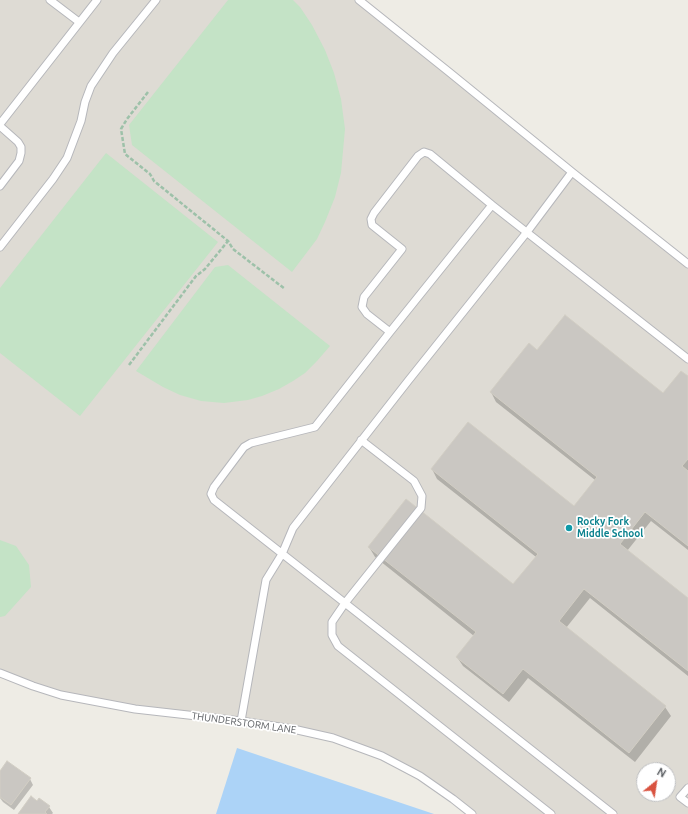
<!DOCTYPE html>
<style>
body{margin:0}
#map{position:relative;width:688px;height:814px;overflow:hidden;background:#eeece5;font-family:Ubuntu,sans-serif}
canvas{display:block}
.north{position:absolute;left:636px;top:762px;width:40px;height:40px;box-sizing:border-box;background:#fff;border:1px solid #bebfc1;border-radius:50%;rotate:30deg;font-size:11px;font-weight:700;line-height:16px;text-align:center;color:#5d6064}
.north::after{content:'';display:block;margin:auto;width:14px;height:18px;background:#d95340;clip-path:polygon(50% 0,100% 100%,50% 72%,0 100%)}
</style>
<div id="map">
<canvas width="688" height="814"></canvas>
<div class="north">N</div>
</div>
<script>
const ctx = document.querySelector('canvas').getContext('2d');
ctx.lineJoin = 'round';
function fill(path, color) { ctx.fillStyle = color; ctx.fill(path, 'evenodd'); }
const poly = rows => new Path2D(rows.map(r => 'M' + r).join(''));
function stroke(path, color, width, dash) { ctx.strokeStyle = color; ctx.lineWidth = width; ctx.lineCap = dash ? 'butt' : 'round'; ctx.setLineDash(dash || []); ctx.stroke(path); }
function label(font, color, halo, rows, align = 'center') {
  ctx.font = font + ' Ubuntu,sans-serif'; ctx.lineWidth = 3.5; ctx.setLineDash([]); ctx.textBaseline = 'middle'; ctx.strokeStyle = halo; ctx.fillStyle = color; for (const [text, x, y, turn = 0] of rows) {
    ctx.save(); ctx.translate(x, y); ctx.rotate((+turn || 0) * Math.PI / 180); ctx.textAlign = isNaN(turn) ? turn : align; if (halo) ctx.strokeText(text, 0, 0); ctx.fillText(text, 0, 0); ctx.restore();
  }
}
const education = poly([
 [0,0,357,0,688,264,688,814,472,814,453,799,382,756,333,738,98,702,33,686,0,672],
 [644,770,668,770,668,794,644,794]
]);
const green = poly([
 [228,0,293,0,300,7,312,25,325,50,334,73,341,99,345,129,341,173,335,197,325,222,317,239,292,272,132,145,129,125],
 [106,153,218,242,80,416,0,353,0,288],
 [228,265,330,346,317,361,305,373,293,381,279,389,262,396,248,400,224,403,201,401,180,395,163,387,136,371,215,267],
 [0,540,16,546,29,565,31,587,5,616,0,617]
]);
const water = poly([
 [237,748,434,814,216,814]
]);
const shadow = poly([
 [537,351,664,395,688,377,688,550,651,521,627,551,688,599,688,676,590,598,566,628,665,707,671,716,635,762,528,678,509,702,463,666,457,657,474,636,375,557,369,547,513,586,536,557,437,479,432,469,574,507,595,480,496,402,491,392],
 [0,772,30,779,33,785,14,810,3,802,0,798],
 [40,800,49,807,53,813,52,814,19,814,38,802]
]);
const building = poly([
 [565,315,663,393,681,371,688,376,688,459,682,466,688,471,688,546,645,512,620,544,688,598,688,671,584,589,559,621,666,706,629,753,523,669,503,694,456,657,476,632,368,547,406,499,513,584,538,554,431,469,468,422,574,506,597,477,490,392,529,343,537,350,565,315],
 [7,761,31,778,11,805,0,797,0,771,7,761],
 [31,796,37,801,39,798,50,806,45,812,47,814,18,814,31,796]
]);
const path = poly([
 [148,92,127,119,121,129,125,154,150,174,154,181,228,241,233,249,285,289],
 [129,365,196,276,205,269,228,241]
]);
const lane = poly([
 [50,0,79,22],
 [359,0,449,72,572,172],
 [0,124,97,0],
 [0,126,18,142,21,147,21,153,19,161,0,186],
 [0,247,53,179,67,158,81,121,85,102,91,86,113,53,156,0],
 [390,332,367,314,362,307,364,297,402,249,372,225,371,219,374,213,418,156,424,152,430,154,492,205],
 [361,440,414,481,422,496,421,508,345,603,332,622,332,635,338,646,551,814],
 [0,673,33,686,61,695,135,709,241,721,293,729,333,738,382,756,420,776,453,799,472,814],
 [241,721,266,580,282,554,293,528,408,381,527,232,572,172,688,264],
 [688,788,680,797,688,803],
 [613,814,214,500,211,494,214,487,244,447,251,443,315,427,390,332,492,205,688,359]
]);
const markers = [
 [569,528,4,"#0f9aa8"]
];
const cultureNames = [
 ["Rocky Fork",577,522],
 ["Middle School",577,534]
];
const streetNames = [
 ["THUNDERSTORM LANE",244,723,8]
];
fill(education, '#dedbd4');
fill(green, '#c4e3c6');
fill(water, '#acd3f7');
fill(shadow, '#0003');
fill(building, '#cac7c2');
stroke(building, '#d2cec4', 1);
stroke(lane, '#b6b7bb', 9);
stroke(path, '#9dc1a9', 2.5, [4, 2]);
stroke(lane, '#fff', 7);
for (const [x, y, r, color] of markers) { const dot = new Path2D(); dot.arc(x, y, r, 0, 2 * Math.PI); ctx.fillStyle = color; ctx.fill(dot); stroke(dot, '#fff', 1.5); }
label('bold 10px', '#0d838f', '#fff', cultureNames, 'left');
label('10px', '#5d6064', '#fff', streetNames);
</script>
